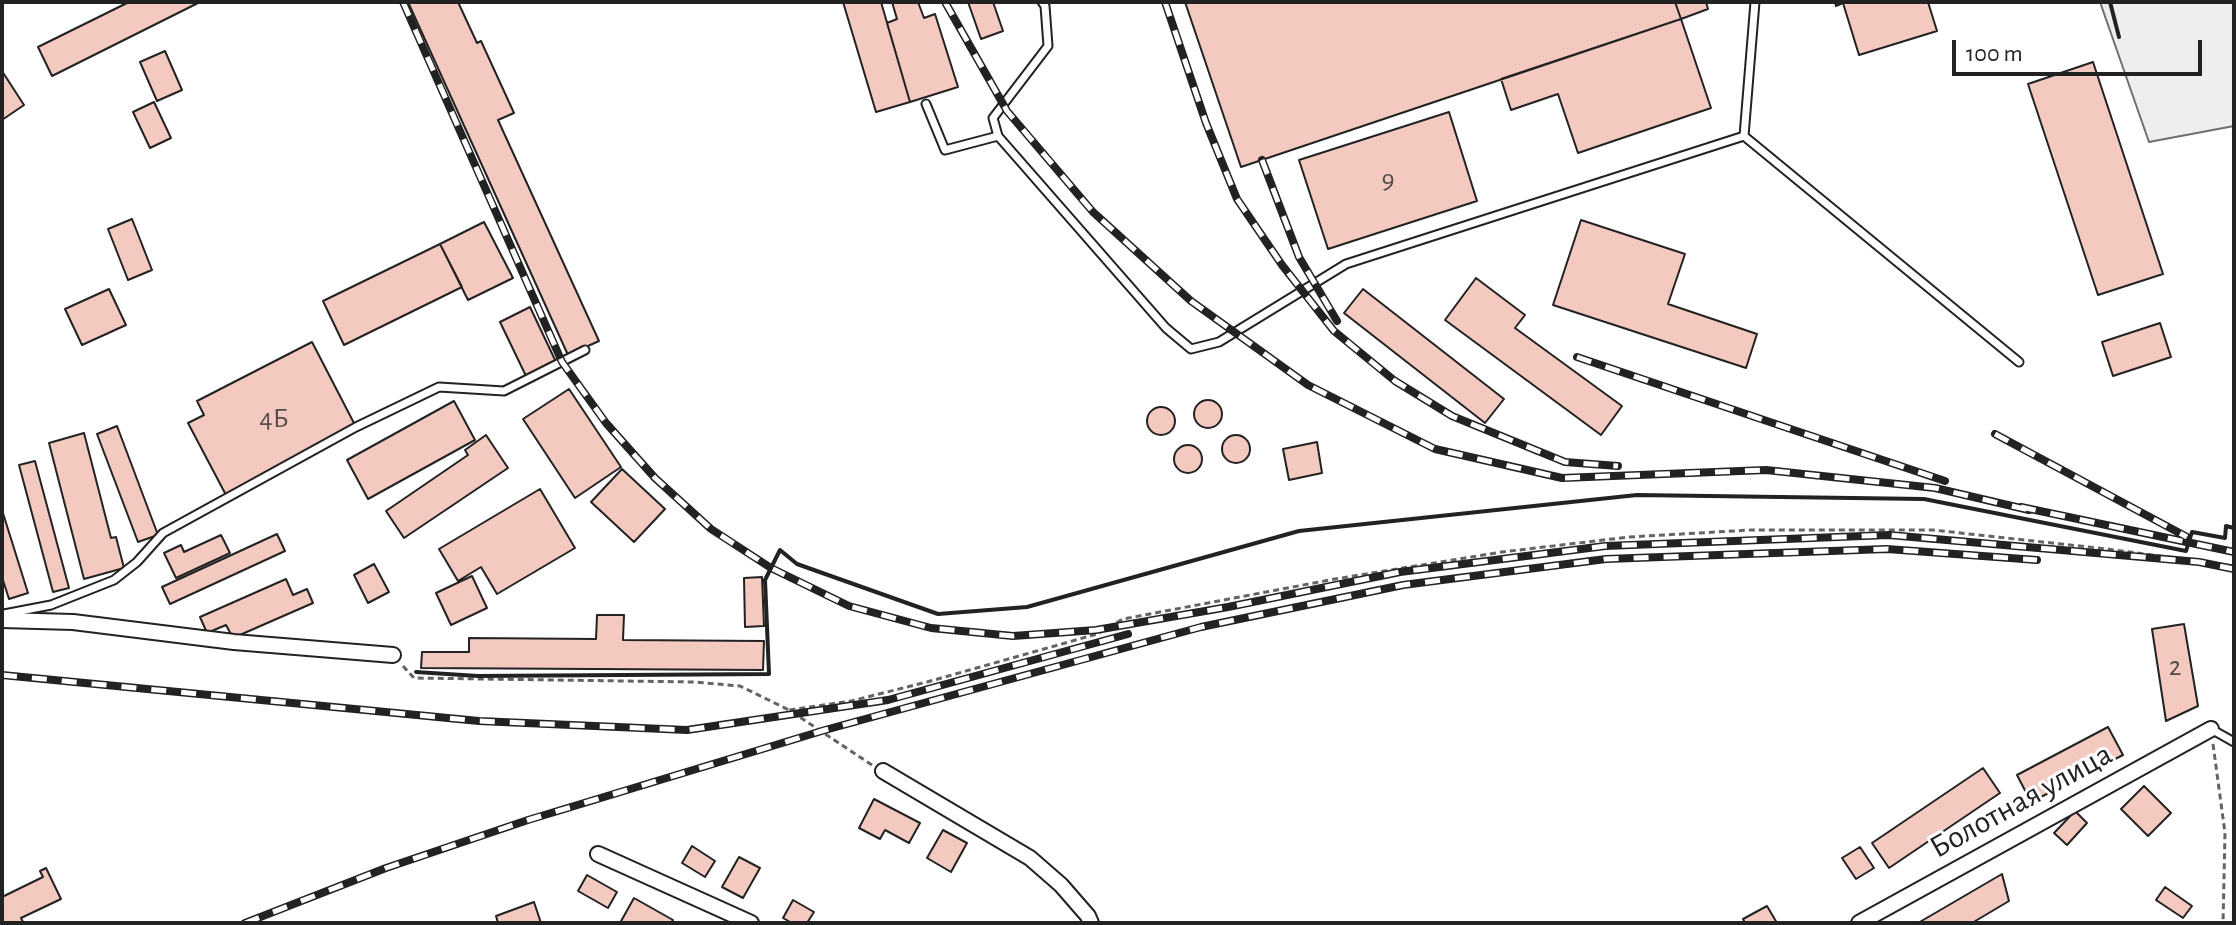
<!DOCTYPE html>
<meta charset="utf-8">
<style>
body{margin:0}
#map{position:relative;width:2236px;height:925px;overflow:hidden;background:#fff;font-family:"Alegreya Sans",sans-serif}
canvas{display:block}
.frame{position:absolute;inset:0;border:4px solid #222;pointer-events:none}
.scale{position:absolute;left:1952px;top:40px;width:250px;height:36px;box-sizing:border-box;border:4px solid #222;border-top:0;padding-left:10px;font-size:24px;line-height:28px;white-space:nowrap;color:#222;-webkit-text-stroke:6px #fff;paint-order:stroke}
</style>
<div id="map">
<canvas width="2236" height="925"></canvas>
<div class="frame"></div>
<div class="scale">100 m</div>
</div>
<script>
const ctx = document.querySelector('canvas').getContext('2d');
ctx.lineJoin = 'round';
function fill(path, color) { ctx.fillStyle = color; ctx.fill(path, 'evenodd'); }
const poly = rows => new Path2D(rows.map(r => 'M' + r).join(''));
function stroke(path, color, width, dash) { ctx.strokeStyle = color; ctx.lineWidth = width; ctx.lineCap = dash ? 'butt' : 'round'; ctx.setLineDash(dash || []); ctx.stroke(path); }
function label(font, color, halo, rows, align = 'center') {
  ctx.font = font + ' "Alegreya Sans",sans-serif'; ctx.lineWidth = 6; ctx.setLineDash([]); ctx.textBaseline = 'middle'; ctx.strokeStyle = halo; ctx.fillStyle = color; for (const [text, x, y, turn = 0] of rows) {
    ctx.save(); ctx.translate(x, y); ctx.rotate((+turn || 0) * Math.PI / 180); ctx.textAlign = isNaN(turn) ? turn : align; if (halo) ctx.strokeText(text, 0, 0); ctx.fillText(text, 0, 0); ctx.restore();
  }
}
const green = poly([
 [2100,2,2234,2,2234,126,2149,142,2100,2]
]);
const building = poly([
 [126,2,200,2,52,76,38,47,127,3,126,2],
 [408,2,458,2,477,43,481,41,514,113,498,120,599,341,568,355,408,2],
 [843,2,881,2,910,102,876,112,843,2],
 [892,2,918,2,924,18,935,14,958,87,910,102,887,23,897,19,892,2],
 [968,2,993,2,1003,31,981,39,968,2],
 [1185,2,1675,2,1681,19,1241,167,1185,2],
 [1675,2,1706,2,1708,9,1681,19,1675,2],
 [1835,2,1928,2,1937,31,1859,55,1843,3,1836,6,1835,2],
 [1681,19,1711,108,1578,153,1558,94,1511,110,1501,79,1681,19],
 [165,51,182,90,157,101,140,62,165,51],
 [2093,62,2163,274,2098,295,2028,84,2093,62],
 [2,71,24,105,2,120,2,71],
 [154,102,171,138,150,148,133,112,154,102],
 [1449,112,1477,201,1328,249,1299,160,1449,112],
 [132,219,152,270,128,280,108,229,132,219],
 [1581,220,1685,254,1668,304,1757,334,1746,368,1553,305,1581,220],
 [484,222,513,278,468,300,440,244,484,222],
 [440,244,462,287,344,345,323,301,440,244],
 [1476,278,1525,315,1515,328,1622,406,1601,435,1445,320,1476,278],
 [109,289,126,325,82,345,65,309,109,289],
 [1363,289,1504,399,1485,423,1344,313,1363,289],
 [530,307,556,362,526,376,500,322,530,307],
 [2160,323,2171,357,2113,376,2102,342,2160,323],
 [312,342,356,427,226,495,188,423,204,415,197,401,312,342],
 [569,389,621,467,575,498,523,419,569,389],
 '1194 414a14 14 0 1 1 28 0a14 14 0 1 1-28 0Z',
 [454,401,475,440,368,499,347,460,454,401],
 '1147 421a14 14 0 1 1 28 0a14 14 0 1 1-28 0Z',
 [117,426,158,535,138,542,97,434,117,426],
 [84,433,111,538,116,537,124,568,84,579,49,443,84,433],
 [486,435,508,468,404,538,386,511,468,455,465,450,486,435],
 '1222 449a14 14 0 1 1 28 0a14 14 0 1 1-28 0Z',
 [1317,442,1322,473,1289,480,1283,449,1317,442],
 '1174 459a14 14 0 1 1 28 0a14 14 0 1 1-28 0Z',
 [35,461,69,588,53,592,19,465,35,461],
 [622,469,665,509,634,542,591,502,622,469],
 [540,489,575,548,497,594,481,567,458,581,439,549,540,489],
 [2,510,28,593,9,599,2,577,2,510],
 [277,534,285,551,170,604,162,587,277,534],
 [221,535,230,553,176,578,164,553,181,545,184,552,221,535],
 [374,564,389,592,368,603,354,575,374,564],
 [472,576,487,608,451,625,436,593,472,576],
 [762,577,764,626,745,627,744,578,762,577],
 [286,579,293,595,307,589,313,603,233,638,226,625,207,633,200,617,286,579],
 [597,615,624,615,623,640,764,641,763,670,421,668,422,652,469,652,469,638,596,639,597,615],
 [2184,624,2198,706,2166,721,2152,629,2184,624],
 [2108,727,2123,755,2031,802,2017,775,2108,727],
 [1983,768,2000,793,1889,868,1872,843,1983,768],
 [2144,786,2171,813,2148,836,2121,809,2144,786],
 [874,799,920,823,909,843,885,830,880,839,859,828,874,799],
 [2075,811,2087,823,2067,845,2054,833,2075,811],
 [943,830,967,843,951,872,927,858,943,830],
 [692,846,715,861,705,877,682,863,692,846],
 [1860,847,1874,868,1856,879,1842,858,1860,847],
 [739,857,760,868,743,898,722,887,739,857],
 [46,868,61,899,21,918,23,922,21,923,2,923,2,897,43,877,40,871,46,868],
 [2002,874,2009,901,1972,923,1918,923,2002,874],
 [587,875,617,892,608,908,578,891,587,875],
 [2165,887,2192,906,2183,918,2156,900,2165,887],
 [634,898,673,920,671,923,620,923,634,898],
 [793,900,814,912,807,923,792,923,783,918,793,900],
 [534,902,541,923,498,923,496,916,534,902],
 [1767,906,1777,923,1745,923,1743,919,1767,906]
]);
const path = poly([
 [403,666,414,678,694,682,740,686,789,710],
 [2213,744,2225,833,2223,923],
 [872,765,789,710,851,701,927,682,1097,634,1123,619,1335,579,1502,552,1629,537,1751,530,1933,530,2107,549,2234,566]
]);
const service = poly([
 [1755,2,1744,136,2019,362],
 [926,104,945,150,998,136,1166,328,1191,349,1219,342,1346,264,1744,136],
 [998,136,993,118,1048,46,1045,6,1042,2],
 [4,614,51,605,114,580,137,562,163,533,356,427,439,387,504,391,585,350],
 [2211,729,2234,742]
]);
const minor = poly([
 [2,620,73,622,234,642,393,655],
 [883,771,1030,858,1061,885,1088,916,1091,923],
 [598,854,751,923],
 [1859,923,2211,729]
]);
const rail = poly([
 [403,2,562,362,606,423,655,478,711,529,771,568,849,606,931,628,1013,636,1096,630,1228,607,1400,572,1605,546,1889,535,2199,562,2234,569],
 [945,2,1007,111,1093,212,1191,301,1308,385,1435,449,1562,478,1766,470,1935,488,2029,510],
 [1165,2,1206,123,1237,199,1282,265,1334,331,1395,381,1452,416,1565,462,1618,466],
 [1262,160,1299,257,1337,321],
 [1577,357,1945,481],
 [1995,434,2187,537],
 [2021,507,2234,552],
 [2,675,479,721,687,730,888,700,1128,634],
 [245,923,386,868,528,820,825,730,1201,627,1403,585,1606,559,1887,549,2037,560]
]);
const wall = poly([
 [2110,2,2119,37],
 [416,672,478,676,769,674,765,580,780,550,797,564,938,614,1027,607,1299,531,1637,495,1924,499,2186,551,2192,532,2225,538,2226,526,2234,528]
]);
const numberNames = [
 ["9",1388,180],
 ["4Б",274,419],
 ["2",2175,667]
];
const streetNames = [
 ["Болотная улица",2021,801,-29]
];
fill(green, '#eee');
stroke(green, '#6f6f6f', 2);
fill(building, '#f3c9c0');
stroke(building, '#222', 2);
stroke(service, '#222', 11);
stroke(minor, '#222', 18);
stroke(path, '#646464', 3, [6, 4]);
stroke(service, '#fff', 7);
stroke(minor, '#fff', 14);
stroke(rail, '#222', 8);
stroke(rail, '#fff', 5, [15]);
stroke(wall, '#222', 4);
label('28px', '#564c4a', null, numberNames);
label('32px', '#222', '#fff', streetNames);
</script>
